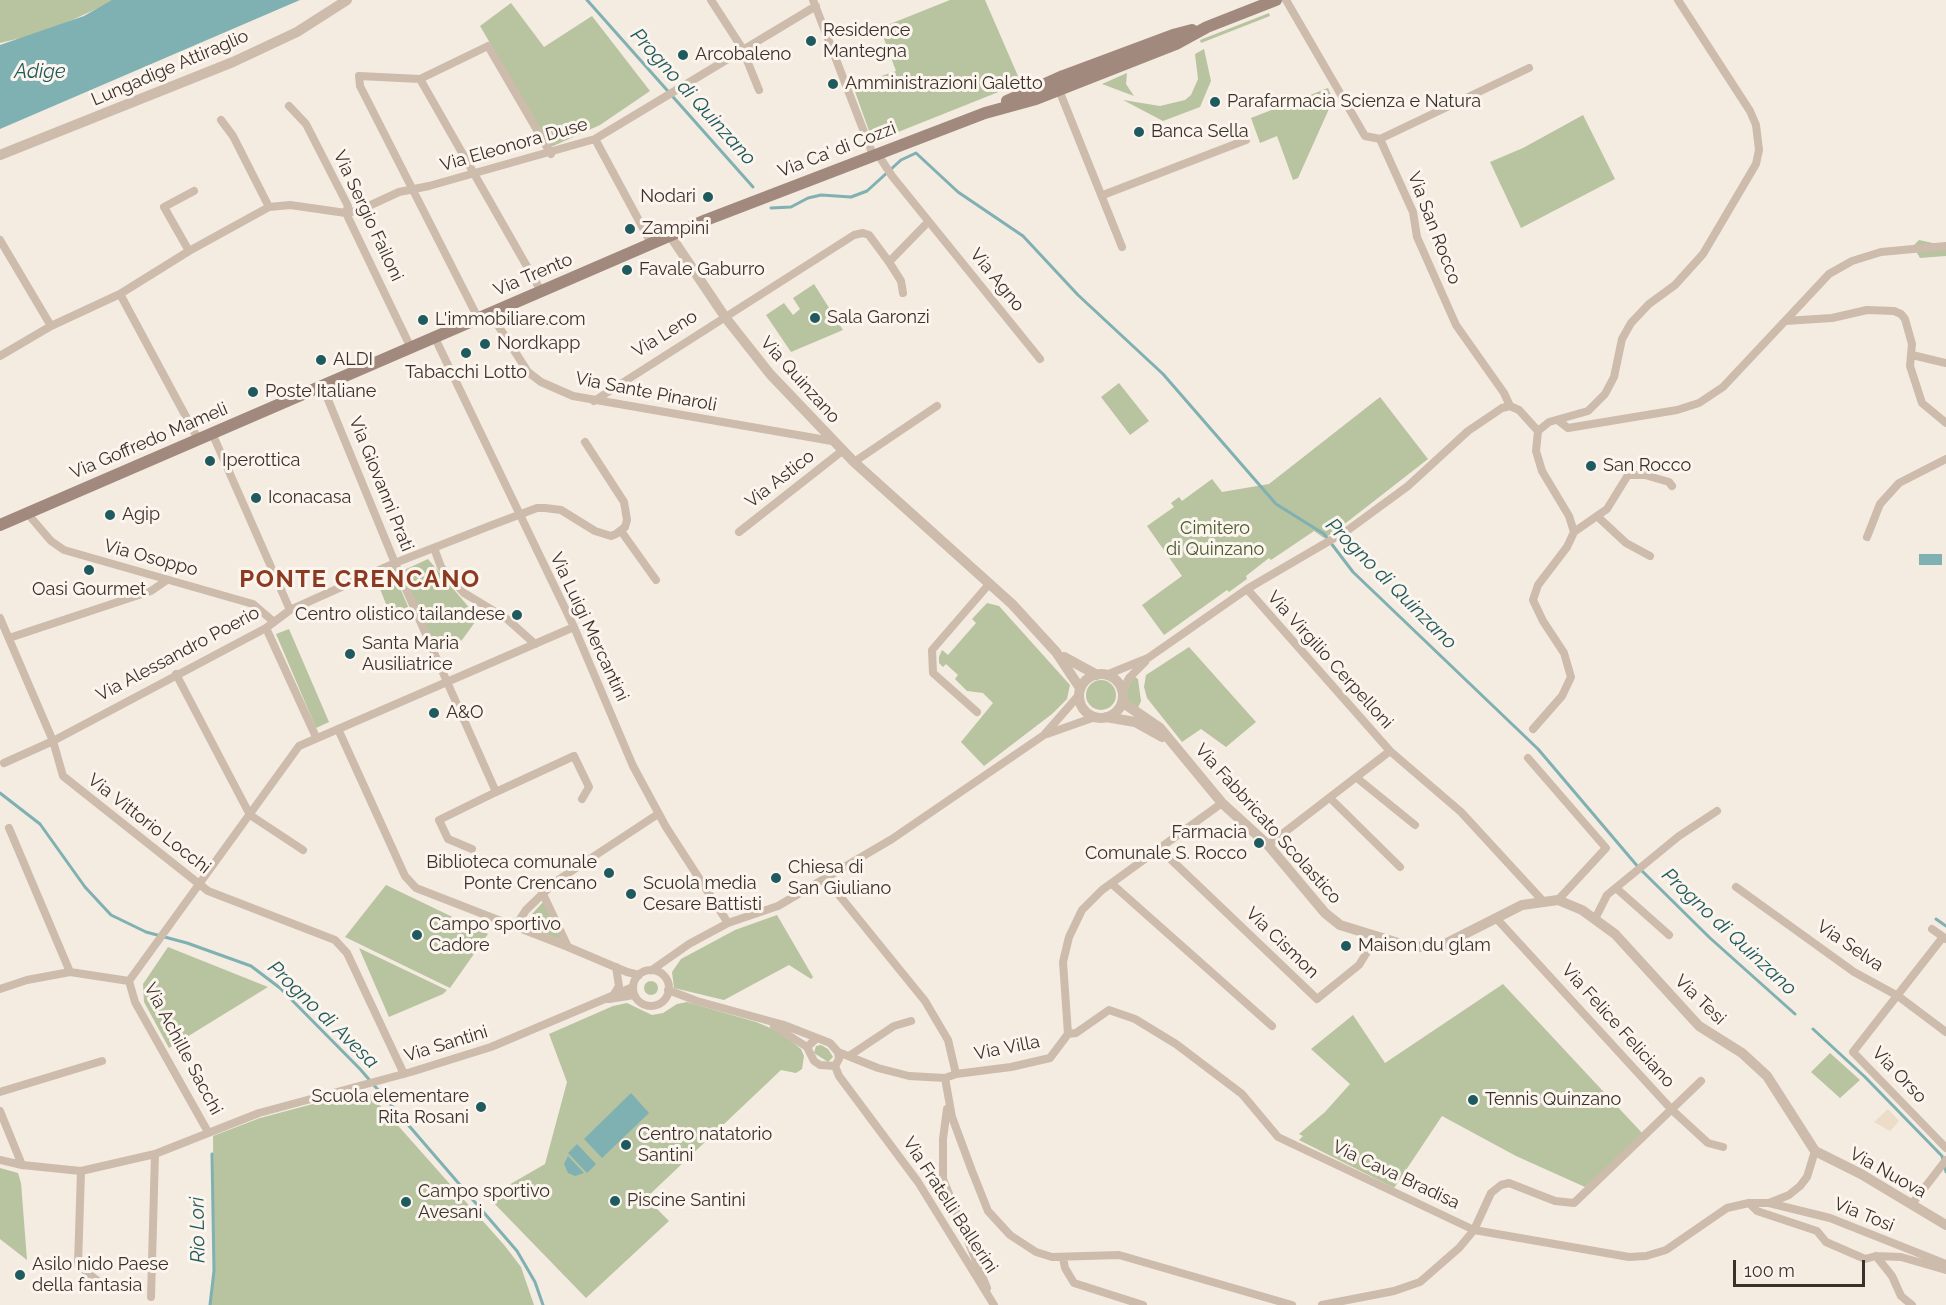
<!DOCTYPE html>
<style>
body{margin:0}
#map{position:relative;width:1946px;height:1305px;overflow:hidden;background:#f4ebe1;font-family:Raleway,sans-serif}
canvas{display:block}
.scale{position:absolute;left:1733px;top:1260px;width:132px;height:27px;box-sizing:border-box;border:3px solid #3b302b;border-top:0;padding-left:8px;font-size:18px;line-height:21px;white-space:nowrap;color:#3b302b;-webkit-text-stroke:4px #fbf5ee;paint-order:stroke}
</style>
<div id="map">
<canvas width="1946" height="1305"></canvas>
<div class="scale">100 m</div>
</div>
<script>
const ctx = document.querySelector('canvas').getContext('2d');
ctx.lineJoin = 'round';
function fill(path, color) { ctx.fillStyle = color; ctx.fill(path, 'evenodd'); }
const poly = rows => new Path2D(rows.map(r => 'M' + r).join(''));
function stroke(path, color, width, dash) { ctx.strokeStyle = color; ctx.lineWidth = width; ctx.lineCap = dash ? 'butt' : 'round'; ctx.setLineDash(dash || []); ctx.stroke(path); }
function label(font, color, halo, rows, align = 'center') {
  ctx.font = font + ' Raleway,sans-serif'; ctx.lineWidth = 6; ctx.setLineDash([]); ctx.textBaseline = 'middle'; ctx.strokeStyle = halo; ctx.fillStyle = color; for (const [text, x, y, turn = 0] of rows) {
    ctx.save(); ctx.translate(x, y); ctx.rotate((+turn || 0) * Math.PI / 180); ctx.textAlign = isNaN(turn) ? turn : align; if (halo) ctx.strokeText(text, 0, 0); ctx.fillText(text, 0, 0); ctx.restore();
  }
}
const green = poly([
 [0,0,116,0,46,32,0,43],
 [950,0,985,0,1021,83,873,142,853,86,896,71,880,28],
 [511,3,544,47,592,16,650,91,600,125,551,147,480,26],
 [1269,13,1270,16,1201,43,1200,40],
 [1204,49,1211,81,1200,107,1163,121,1123,100,1160,106,1185,100,1191,95,1198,79,1195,54],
 [1127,73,1126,84,1134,96,1102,84],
 [1328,88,1333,100,1298,178,1293,180,1277,136,1260,143,1251,118],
 [1583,115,1615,179,1521,228,1490,162,1523,148],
 [1919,240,1946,246,1946,256,1920,258,1913,246],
 [814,284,843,330,791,352,766,315,784,303,793,315,800,309,793,298],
 [1119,383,1149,421,1130,435,1101,397],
 [1380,397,1428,459,1333,533,1324,538,1314,531,1271,560,1269,558,1246,576,1247,579,1229,592,1227,590,1164,635,1142,605,1182,576,1147,526,1174,507,1171,503,1179,497,1182,501,1212,479,1222,492,1269,484],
 [428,559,478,618,462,640,437,652,402,571],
 [397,581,410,611,392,619,380,589],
 [987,603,999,606,1070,685,1067,699,1052,714,984,766,961,742,993,703,983,693,967,691,955,679,958,675,946,664,943,667,939,663,939,657,942,650,948,655,976,623,972,619],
 [289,629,329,722,316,728,276,634],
 [1189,647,1256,722,1226,747,1201,729,1182,742,1147,698,1144,687,1146,675],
 [1134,676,1138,679,1141,701,1137,710,1126,698,1126,692],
 '1086 695a15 15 0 1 1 30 0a15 15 0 1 1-30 0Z',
 [386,885,488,934,450,988,345,937],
 [544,901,563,941,522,925],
 [777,915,813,977,811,979,789,965,724,1000,674,988,672,972,681,959,735,930],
 [168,947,268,987,169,1048,144,1002,143,984],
 [359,948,447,990,443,994,389,1017],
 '644 988a7 7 0 1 1 14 0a7 7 0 1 1-14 0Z',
 [1503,984,1643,1134,1585,1187,1516,1156,1442,1116,1394,1188,1299,1140,1303,1136,1299,1134,1325,1112,1350,1084,1311,1049,1353,1015,1385,1063],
 [687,1002,756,1022,780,1032,801,1049,804,1056,802,1069,796,1073,781,1070,646,1198,669,1221,586,1298,488,1197,545,1164,567,1082,549,1034,613,1006,627,1003,652,1015,663,1013,677,1004],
 [821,1045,828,1049,833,1057,828,1062,814,1053,816,1046],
 [1830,1053,1860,1080,1840,1098,1811,1072],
 [358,1092,358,1097,369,1093,505,1246,521,1267,534,1305,210,1305,214,1271,213,1136,260,1118],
 [0,1168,18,1173,21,1183,27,1260,0,1239]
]);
const plaza = poly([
 [1888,1109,1899,1121,1890,1131,1874,1122]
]);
const water = poly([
 [112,0,300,0,0,129,0,45,84,16],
 [1919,554,1942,554,1942,565,1919,565],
 [631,1093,649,1113,602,1158,584,1139],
 [577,1144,596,1164,587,1173,568,1153],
 [568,1156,584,1173,575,1176,568,1173,564,1164]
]);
const stream = poly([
 [587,0,753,187],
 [771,208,791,207,808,198,821,195,851,197,867,191,901,160,916,153,958,192,1023,236,1078,295,1163,374,1276,504,1324,534,1353,572,1538,749,1639,868,1710,938,1795,1014],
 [0,793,40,824,85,887,111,915,146,932,187,943,251,966,280,988,360,1069,517,1251,535,1282,543,1305],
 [1936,919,1946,926],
 [1813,1029,1865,1077,1942,1156,1946,1172],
 [210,1305,214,1271,212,1154]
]);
const minor = poly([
 [711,0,742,48,759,90],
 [813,0,873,155],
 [1286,0,1365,136,1380,139],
 [420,79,541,291],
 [1059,90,1122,247],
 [289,106,306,124,348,206,346,213,410,346],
 [221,120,233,136,269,207],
 [595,139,651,243],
 [1380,139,1413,212,1417,237,1456,325,1504,393,1510,406],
 [1380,139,1529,68],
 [877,153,892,176,1040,359],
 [1103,195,1246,140],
 [0,240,51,326],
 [189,251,164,207,194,191],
 [903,293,901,281,889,262,928,222],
 [120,294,198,439],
 [490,313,528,372,541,382,573,396,832,441],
 [478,318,360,86,359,76,420,79,488,46,551,154],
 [1785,321,1829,274,1852,261,1881,252,1946,246],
 [434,336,574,627,633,766,666,827,728,923],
 [1912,355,1946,363],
 [0,356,51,326,120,294,189,251,269,207,290,205,346,213,360,210,399,192,429,186,595,139,816,6],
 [322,385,404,585,496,792,439,820,448,839,472,849],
 [594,401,854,235,863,233,869,235,889,262],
 [1559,421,1568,428,1677,410,1699,403,1723,387,1785,321,1832,318,1867,310,1894,311,1901,314,1905,319,1912,344,1910,366,1922,403,1946,423],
 [212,433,290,610],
 [854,462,937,406],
 [27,513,51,541,64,550,253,604,274,622],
 [1597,516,1626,543,1650,556],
 [621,531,656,580],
 [739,532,842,451],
 [1574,532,1607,509,1628,475,1645,475,1669,482,1672,486],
 [1867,537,1880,504,1899,483,1946,459],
 [434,548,441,567,464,593,507,619,535,644],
 [1247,589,1390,751,1461,812,1542,900],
 [0,618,53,741,63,776,208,891,335,940,347,953,404,1074],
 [266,628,316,737],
 [9,638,151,591,167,580],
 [176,674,250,815,303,850],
 [1106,675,1148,658,1247,589,1348,530,1408,486,1468,431,1502,408,1510,406,1519,410,1538,431],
 [1122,692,1129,678,1145,662],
 [977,712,933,673,932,650,990,583],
 [338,729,405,876,416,888,568,947,627,972,639,975],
 [1533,729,1562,696,1571,677,1564,653,1543,621,1533,600,1538,585,1567,547,1574,532,1569,516,1542,471,1536,451,1538,431,1549,422,1588,411,1605,394,1614,377,1622,339,1631,323,1649,304,1675,285,1703,254,1756,164,1759,150,1756,125,1750,111,1678,0],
 [1047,734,1095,717],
 [1528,758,1606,848,1558,900],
 [4,763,53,741,266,628,290,610,395,563,492,525,537,508,545,508,561,510,595,531,611,536,616,534,625,527,627,520,624,502,585,442],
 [1357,778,1415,825],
 [496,792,574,756,589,787,582,799],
 [1331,799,1400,867],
 [9,828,70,972],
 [1268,845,1390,751],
 [1161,850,1317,999,1359,965,1377,936],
 [826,879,925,1001,948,1040,956,1074],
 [1112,884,1272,1026],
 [1736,887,1854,972,1898,996,1946,1032],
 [1616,888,1669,935],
 [542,892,568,947],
 [1496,918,1672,1110,1708,1143,1723,1147],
 [1595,919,1607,895,1679,836,1717,811],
 [515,927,526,910,555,882,658,814],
 [1932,929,1946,939],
 [1943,937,1853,1052,1946,1148],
 [652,970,689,944,728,923,778,906,892,839,1044,735,1079,695],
 '633 988a18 18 0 1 1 36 0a18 18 0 1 1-36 0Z',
 [129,981,299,746,574,627],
 [129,981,135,1002,208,1132],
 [0,989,27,980,70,972,129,981],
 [668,990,697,1001,784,1025,830,1043,838,1052,878,1068,909,1076,945,1078,956,1074,1011,1067,1050,1058,1068,1034,1063,962,1069,937,1082,910,1102,890,1222,803],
 [614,994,619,986,616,967],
 [609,999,634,995],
 [774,1026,807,1047],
 [1068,1034,1076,1033,1109,1010,1135,1019,1176,1044,1242,1094,1278,1137,1474,1230,1629,1257,1646,1256,1666,1250,1727,1208,1749,1203,1769,1203,1830,1218,1946,1264],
 [817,1038,807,1047,814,1061,820,1065,835,1066,839,1059,838,1052],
 [849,1056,894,1026,911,1021],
 [835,1066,839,1076,918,1182,994,1305],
 [945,1078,952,1117,972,1171,988,1211,1010,1235,1036,1252,1052,1257,1119,1255,1292,1305],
 [0,1092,102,1061],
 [947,1109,943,1139,943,1179,987,1288],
 [0,1111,22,1165],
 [0,1160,22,1165,81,1171,155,1154,259,1113,411,1072,491,1047,633,987],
 [81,1171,78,1265,98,1281],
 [1749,1203,1757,1211,1817,1231,1826,1242,1865,1259,1876,1256,1901,1257,1946,1270],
 [1769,1203,1789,1195,1800,1186,1807,1177,1815,1151],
 [1912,1204,1946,1160],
 [1876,1256,1892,1276,1901,1296,1912,1305],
 [1063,1258,1065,1268,1074,1283,1143,1305],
 [151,1297,155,1154],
 [1322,1305,1394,1291,1420,1282,1459,1248,1474,1230,1491,1193,1501,1185,1509,1183,1555,1201,1574,1203,1701,1081]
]);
const tertiary = poly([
 [0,155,233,62,297,32,347,0],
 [670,235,725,317,770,374,854,462,1012,604,1056,652,1080,688],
 [1064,657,1097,675],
 '1079 696a22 22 0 1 1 44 0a22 22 0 1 1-44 0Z',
 [1122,702,1160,728,1222,803,1268,845,1325,913,1340,925,1408,946,1437,948,1522,905,1558,900,1582,910,1615,934,1699,1026,1742,1053,1767,1076,1815,1151,1861,1174,1946,1225],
 [1106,717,1135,722,1162,737]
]);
const secondary = poly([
 [1007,101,1063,76,1173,35,1192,30],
 [0,525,706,220,985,113,1036,99,1176,44,1207,27,1276,0]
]);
const markers = [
 [811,41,6,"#1f5a5e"],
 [683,55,6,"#1f5a5e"],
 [833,84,6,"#1f5a5e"],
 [1215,102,6,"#1f5a5e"],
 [1139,132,6,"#1f5a5e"],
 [708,197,6,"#1f5a5e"],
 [630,229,6,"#1f5a5e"],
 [627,270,6,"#1f5a5e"],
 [815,318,6,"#1f5a5e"],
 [423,320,6,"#1f5a5e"],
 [485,344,6,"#1f5a5e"],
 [466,353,6,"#1f5a5e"],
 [321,360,6,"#1f5a5e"],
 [253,392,6,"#1f5a5e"],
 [210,461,6,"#1f5a5e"],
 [1591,466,6,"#1f5a5e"],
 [256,498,6,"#1f5a5e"],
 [110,515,6,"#1f5a5e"],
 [89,570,6,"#1f5a5e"],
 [517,615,6,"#1f5a5e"],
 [350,654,6,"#1f5a5e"],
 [434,713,6,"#1f5a5e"],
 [1259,843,6,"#1f5a5e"],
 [609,873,6,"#1f5a5e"],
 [776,878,6,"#1f5a5e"],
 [631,894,6,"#1f5a5e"],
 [417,935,6,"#1f5a5e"],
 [1346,946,6,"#1f5a5e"],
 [1473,1100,6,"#1f5a5e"],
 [481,1107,6,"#1f5a5e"],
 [626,1145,6,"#1f5a5e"],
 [615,1201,6,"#1f5a5e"],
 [406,1202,6,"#1f5a5e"],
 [20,1275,6,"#1f5a5e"]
];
const poiNames = [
 ["Residence",823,31],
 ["Mantegna",823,52],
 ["Arcobaleno",695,55],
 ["Amministrazioni Galetto",845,84],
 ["Parafarmacia Scienza e Natura",1227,102],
 ["Banca Sella",1151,132],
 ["Nodari",696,197,"right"],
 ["Zampini",642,229],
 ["Favale Gaburro",639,270],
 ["Sala Garonzi",827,318],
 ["L'immobiliare.com",435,320],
 ["Nordkapp",497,344],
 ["ALDI",333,360],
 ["Tabacchi Lotto",466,373,"center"],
 ["Poste Italiane",265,392],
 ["Iperottica",222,461],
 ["San Rocco",1603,466],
 ["Iconacasa",268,498],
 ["Agip",122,515],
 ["Oasi Gourmet",89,590,"center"],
 ["Centro olistico tailandese",505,615,"right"],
 ["Santa Maria",362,644],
 ["Ausiliatrice",362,665],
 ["A&O",446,713],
 ["Farmacia",1247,833,"right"],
 ["Comunale S. Rocco",1247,854,"right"],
 ["Biblioteca comunale",597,863,"right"],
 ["Ponte Crencano",597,884,"right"],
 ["Chiesa di",788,868],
 ["San Giuliano",788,889],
 ["Scuola media",643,884],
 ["Cesare Battisti",643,905],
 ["Campo sportivo",429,925],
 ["Cadore",429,946],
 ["Maison du glam",1358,946],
 ["Scuola elementare",469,1097,"right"],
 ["Rita Rosani",469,1118,"right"],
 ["Tennis Quinzano",1485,1100],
 ["Centro natatorio",638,1135],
 ["Santini",638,1156],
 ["Campo sportivo",418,1192],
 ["Avesani",418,1213],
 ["Piscine Santini",627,1201],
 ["Asilo nido Paese",32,1265],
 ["della fantasia",32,1286]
];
const streetNames = [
 ["Lungadige Attiraglio",170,68,-23],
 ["Via Eleonora Duse",514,145,-16],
 ["Via Ca' di Cozzi",837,150,-21],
 ["Via Sergio Failoni",368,216,65],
 ["Via San Rocco",1434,228,69],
 ["Via Trento",533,275,-23],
 ["Via Agno",997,280,51],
 ["Via Leno",665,334,-32],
 ["Via Quinzano",800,380,48],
 ["Via Sante Pinaroli",646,392,11],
 ["Via Goffredo Mameli",149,441,-23],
 ["Via Astico",780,479,-38],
 ["Via Giovanni Prati",381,484,68],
 ["Via Osoppo",151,558,15],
 ["Via Luigi Mercantini",589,627,65],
 ["Via Alessandro Poerio",178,654,-28],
 ["Via Virgilio Cerpelloni",1330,660,48],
 ["Via Vittorio Locchi",149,824,38],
 ["Via Fabbricato Scolastico",1268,824,48],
 ["Via Cismon",1282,943,44],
 ["Via Selva",1850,946,34],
 ["Via Tesi",1700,1000,44],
 ["Via Felice Feliciano",1618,1026,48],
 ["Via Santini",446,1044,-17],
 ["Via Villa",1007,1048,-11],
 ["Via Achille Sacchi",183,1049,62],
 ["Via Orso",1899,1075,46],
 ["Via Nuova",1888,1173,29],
 ["Via Cava Bradisa",1396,1175,25],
 ["Via Fratelli Ballerini",950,1205,57],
 ["Via Tosi",1864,1215,22]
];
const parkNames = [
 ["Cimitero",1215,529],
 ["di Quinzano",1215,550]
];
const waterNames = [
 ["Adige",40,72],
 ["Progno di Quinzano",693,97,48],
 ["Progno di Quinzano",1391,584,45],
 ["Progno di Quinzano",1729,932,43],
 ["Progno di Avesa",323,1015,44],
 ["Rio Lori",198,1230,-91]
];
const districtNames = [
 ["PONTE CRENCANO",360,580]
];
fill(green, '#b8c4a0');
fill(plaza, '#ecdcc8');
fill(water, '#7fb0b2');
stroke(stream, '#7fb0b2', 3);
stroke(minor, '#cdbbac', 8);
stroke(tertiary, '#cdbbac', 10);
stroke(secondary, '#a18a7d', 12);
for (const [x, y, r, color] of markers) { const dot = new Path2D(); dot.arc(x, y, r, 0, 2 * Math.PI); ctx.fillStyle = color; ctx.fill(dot); stroke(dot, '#fbf5ee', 2); }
label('18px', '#3b302b', '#fbf5ee', poiNames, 'left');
label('18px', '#3b302b', '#fbf5ee', streetNames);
label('18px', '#4a5a2e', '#fbf5ee', parkNames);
label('italic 20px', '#1f5a5e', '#fbf5ee', waterNames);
ctx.letterSpacing = '1.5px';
label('bold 24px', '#8c3b22', '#fbf5ee', districtNames);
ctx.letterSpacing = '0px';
</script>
